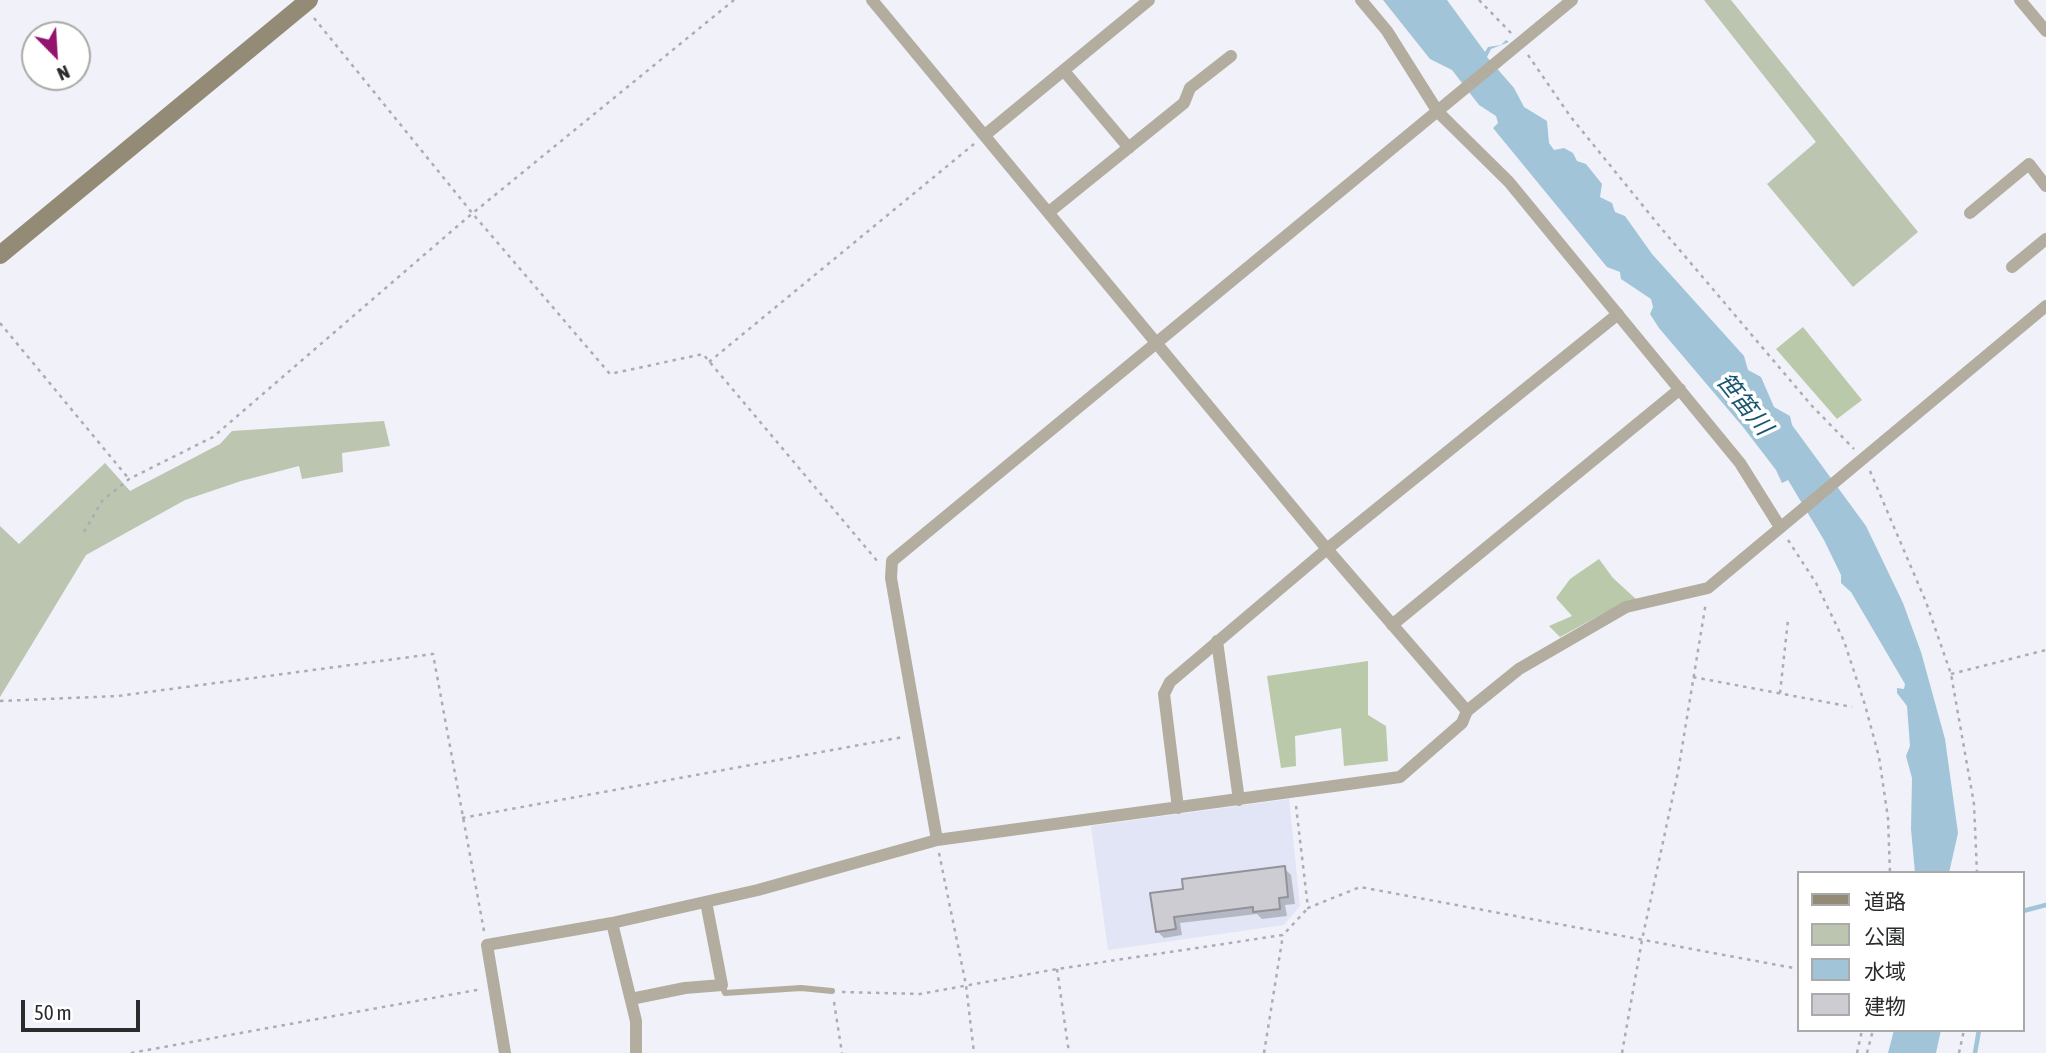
<!DOCTYPE html>
<meta charset="utf-8">
<style>
body{margin:0}
#map{position:relative;width:2046px;height:1053px;overflow:hidden;background:#f0f1f9;font-family:"Asap Condensed","Noto Sans JP",sans-serif}
canvas{display:block}
.legend{position:absolute;left:1797px;top:871px;width:228px;height:161px;box-sizing:border-box;background:#fff;border:2px solid #aaaaab;margin:0;padding:9px 12px;list-style:none;font-size:21px;color:#2a2b2d}
.legend li{display:flex;align-items:center;gap:14px;height:35px}
.legend b{width:35px;border:2px solid #aaaaab}
.north{position:absolute;left:21px;top:21px;width:70px;height:70px;box-sizing:border-box;background:#fff;border:2px solid #aaaaab;border-radius:50%;rotate:156deg;font-size:19px;font-weight:700;line-height:28px;text-align:center;color:#2a2b2d}
.north::after{content:'';display:block;margin:auto;width:24px;height:32px;background:#94136d;clip-path:polygon(50% 0,100% 100%,50% 72%,0 100%)}
.scale{position:absolute;left:21px;top:1000px;width:119px;height:32px;box-sizing:border-box;border:4px solid #2a2b2d;border-top:0;padding-left:9px;font-size:21px;line-height:24px;white-space:nowrap;color:#2a2b2d;-webkit-text-stroke:5px #fff;paint-order:stroke}
</style>
<div id="map">
<canvas width="2046" height="1053"></canvas>
<ul class="legend">
<li><b style="height:9px;background:#938b76"></b>道路</li>
<li><b style="height:19px;background:#bbc5af"></b>公園</li>
<li><b style="height:19px;background:#a1c4d8"></b>水域</li>
<li><b style="height:19px;background:#cdccd3"></b>建物</li>
</ul>
<div class="north">N</div>
<div class="scale">50 m</div>
</div>
<script>
const ctx = document.querySelector('canvas').getContext('2d');
ctx.lineJoin = 'round';
function fill(path, color) { ctx.fillStyle = color; ctx.fill(path, 'evenodd'); }
const poly = rows => new Path2D(rows.map(r => 'M' + r).join(''));
function stroke(path, color, width, dash) { ctx.strokeStyle = color; ctx.lineWidth = width; ctx.lineCap = dash ? 'butt' : 'round'; ctx.setLineDash(dash || []); ctx.stroke(path); }
function label(font, color, halo, rows, align = 'center') {
  ctx.font = font + ' "Asap Condensed","Noto Sans JP",sans-serif'; ctx.lineWidth = 7; ctx.setLineDash([]); ctx.textBaseline = 'middle'; ctx.strokeStyle = halo; ctx.fillStyle = color; for (const [text, x, y, turn = 0] of rows) {
    ctx.save(); ctx.translate(x, y); ctx.rotate((+turn || 0) * Math.PI / 180); ctx.textAlign = isNaN(turn) ? turn : align; if (halo) ctx.strokeText(text, 0, 0); ctx.fillText(text, 0, 0); ctx.restore();
  }
}
const built = poly([
 [1289,799,1300,906,1284,925,1108,950,1091,826]
]);
const green = poly([
 [1704,0,1731,0,1918,232,1853,287,1767,184,1816,142],
 [384,421,390,446,342,453,343,472,302,479,299,466,241,481,185,500,86,555,0,697,0,526,19,544,105,463,130,491,220,444,232,431]
]);
const forest = poly([
 [1803,327,1862,400,1837,419,1776,349],
 [1599,559,1613,578,1637,600,1622,603,1560,637,1549,626,1572,616,1556,598,1570,579],
 [1368,661,1368,715,1386,726,1388,761,1344,766,1341,728,1295,736,1296,766,1281,768,1267,676]
]);
const water = poly([
 [1383,0,1447,0,1485,52,1488,47,1501,45,1506,40,1509,42,1491,49,1487,57,1514,88,1524,107,1547,121,1549,143,1554,150,1564,148,1573,153,1577,161,1586,164,1602,184,1600,197,1612,203,1615,212,1625,216,1652,254,1744,356,1748,370,1761,377,1774,407,1790,416,1792,425,1866,526,1903,603,1921,652,1945,739,1958,833,1949,873,1915,873,1911,829,1912,778,1906,756,1910,746,1907,706,1897,693,1897,688,1904,689,1905,684,1851,592,1841,583,1841,575,1824,540,1788,480,1782,483,1776,470,1743,427,1659,328,1650,314,1653,307,1651,299,1621,279,1620,272,1607,267,1493,128,1498,123,1496,116,1479,105,1452,70,1430,59],
 [1894,1030,1941,1030,1936,1053,1888,1053]
]);
const shadow = poly([
 [1284,868,1291,875,1295,904,1285,905,1287,916,1262,919,1257,914,1180,923,1182,935,1164,938,1157,931,1185,890]
]);
const stream = poly([
 [2023,911,2046,905],
 [1975,1053,1979,1030]
]);
const building = poly([
 [1285,866,1288,897,1279,898,1280,909,1253,912,1253,907,1174,917,1176,929,1156,932,1150,893,1183,889,1182,879,1285,866]
]);
const path = poly([
 [1479,0,1511,33],
 [314,18,473,214,610,374,703,354,878,562],
 [1528,55,1570,116,1661,228,1812,406,1854,449],
 [0,323,129,479],
 [709,362,974,144],
 [1870,471,1926,602,1951,674,1974,804,1977,873],
 [84,532,102,501,129,479,213,437,468,217,734,0],
 [1788,540,1816,583,1844,641,1865,705,1879,757,1888,818,1890,873],
 [1951,674,2046,650],
 [1693,677,1852,707],
 [1780,693,1788,620],
 [0,701,118,696,433,654,484,931],
 [1296,806,1308,908,1360,887,1799,969],
 [462,818,903,737],
 [939,853,966,985,974,1053],
 [1057,969,1069,1053],
 [842,992,920,994,1057,969,1283,935,1308,908],
 [834,1002,842,1053],
 [131,1053,482,989],
 [1264,1053,1283,935],
 [1622,1053,1642,940,1678,772,1706,602],
 [1857,1053,1862,1030],
 [1867,1053,1873,1030],
 [1959,1053,1964,1030]
]);
const lane = poly([
 [722,985,725,993,801,988,832,991]
]);
const street = poly([
 [872,0,1327,549,1467,711],
 [1361,0,1387,31,1438,112,1509,182,1740,463,1780,527],
 [2020,0,2046,31],
 [1064,71,1129,148],
 [985,135,1149,0],
 [1049,212,1184,103,1190,88,1231,56],
 [1970,213,2029,164,2046,186],
 [2012,267,2046,239],
 [1392,625,1680,389],
 [1217,641,1239,800],
 [1178,808,1164,694,1170,682,1327,549,1618,314],
 [937,840,891,578,892,561,1572,0],
 [612,923,636,1021,636,1053],
 [631,999,685,988,722,985,706,902],
 [505,1053,487,945,612,923,758,890,937,840,1400,777,1462,723,1467,711,1519,669,1626,607,1708,588,2046,306]
]);
const secondary = poly([
 [0,255,309,0]
]);
const waterNames = [
 ["笹笛川",1744,404,51]
];
fill(built, '#e2e5f5');
fill(green, '#bbc5af');
fill(forest, '#bac9a9');
fill(water, '#a1c4d8');
fill(shadow, '#0003');
stroke(stream, '#a1c4d8', 4.5);
fill(building, '#cdccd3');
stroke(building, '#939299', 2);
stroke(path, '#acadb3', 2.5, [3.5, 5]);
stroke(lane, '#b2ad9f', 6);
stroke(street, '#b2ad9f', 12);
stroke(secondary, '#938b76', 18);
label('italic 24px', '#175571', '#fff', waterNames);
</script>
